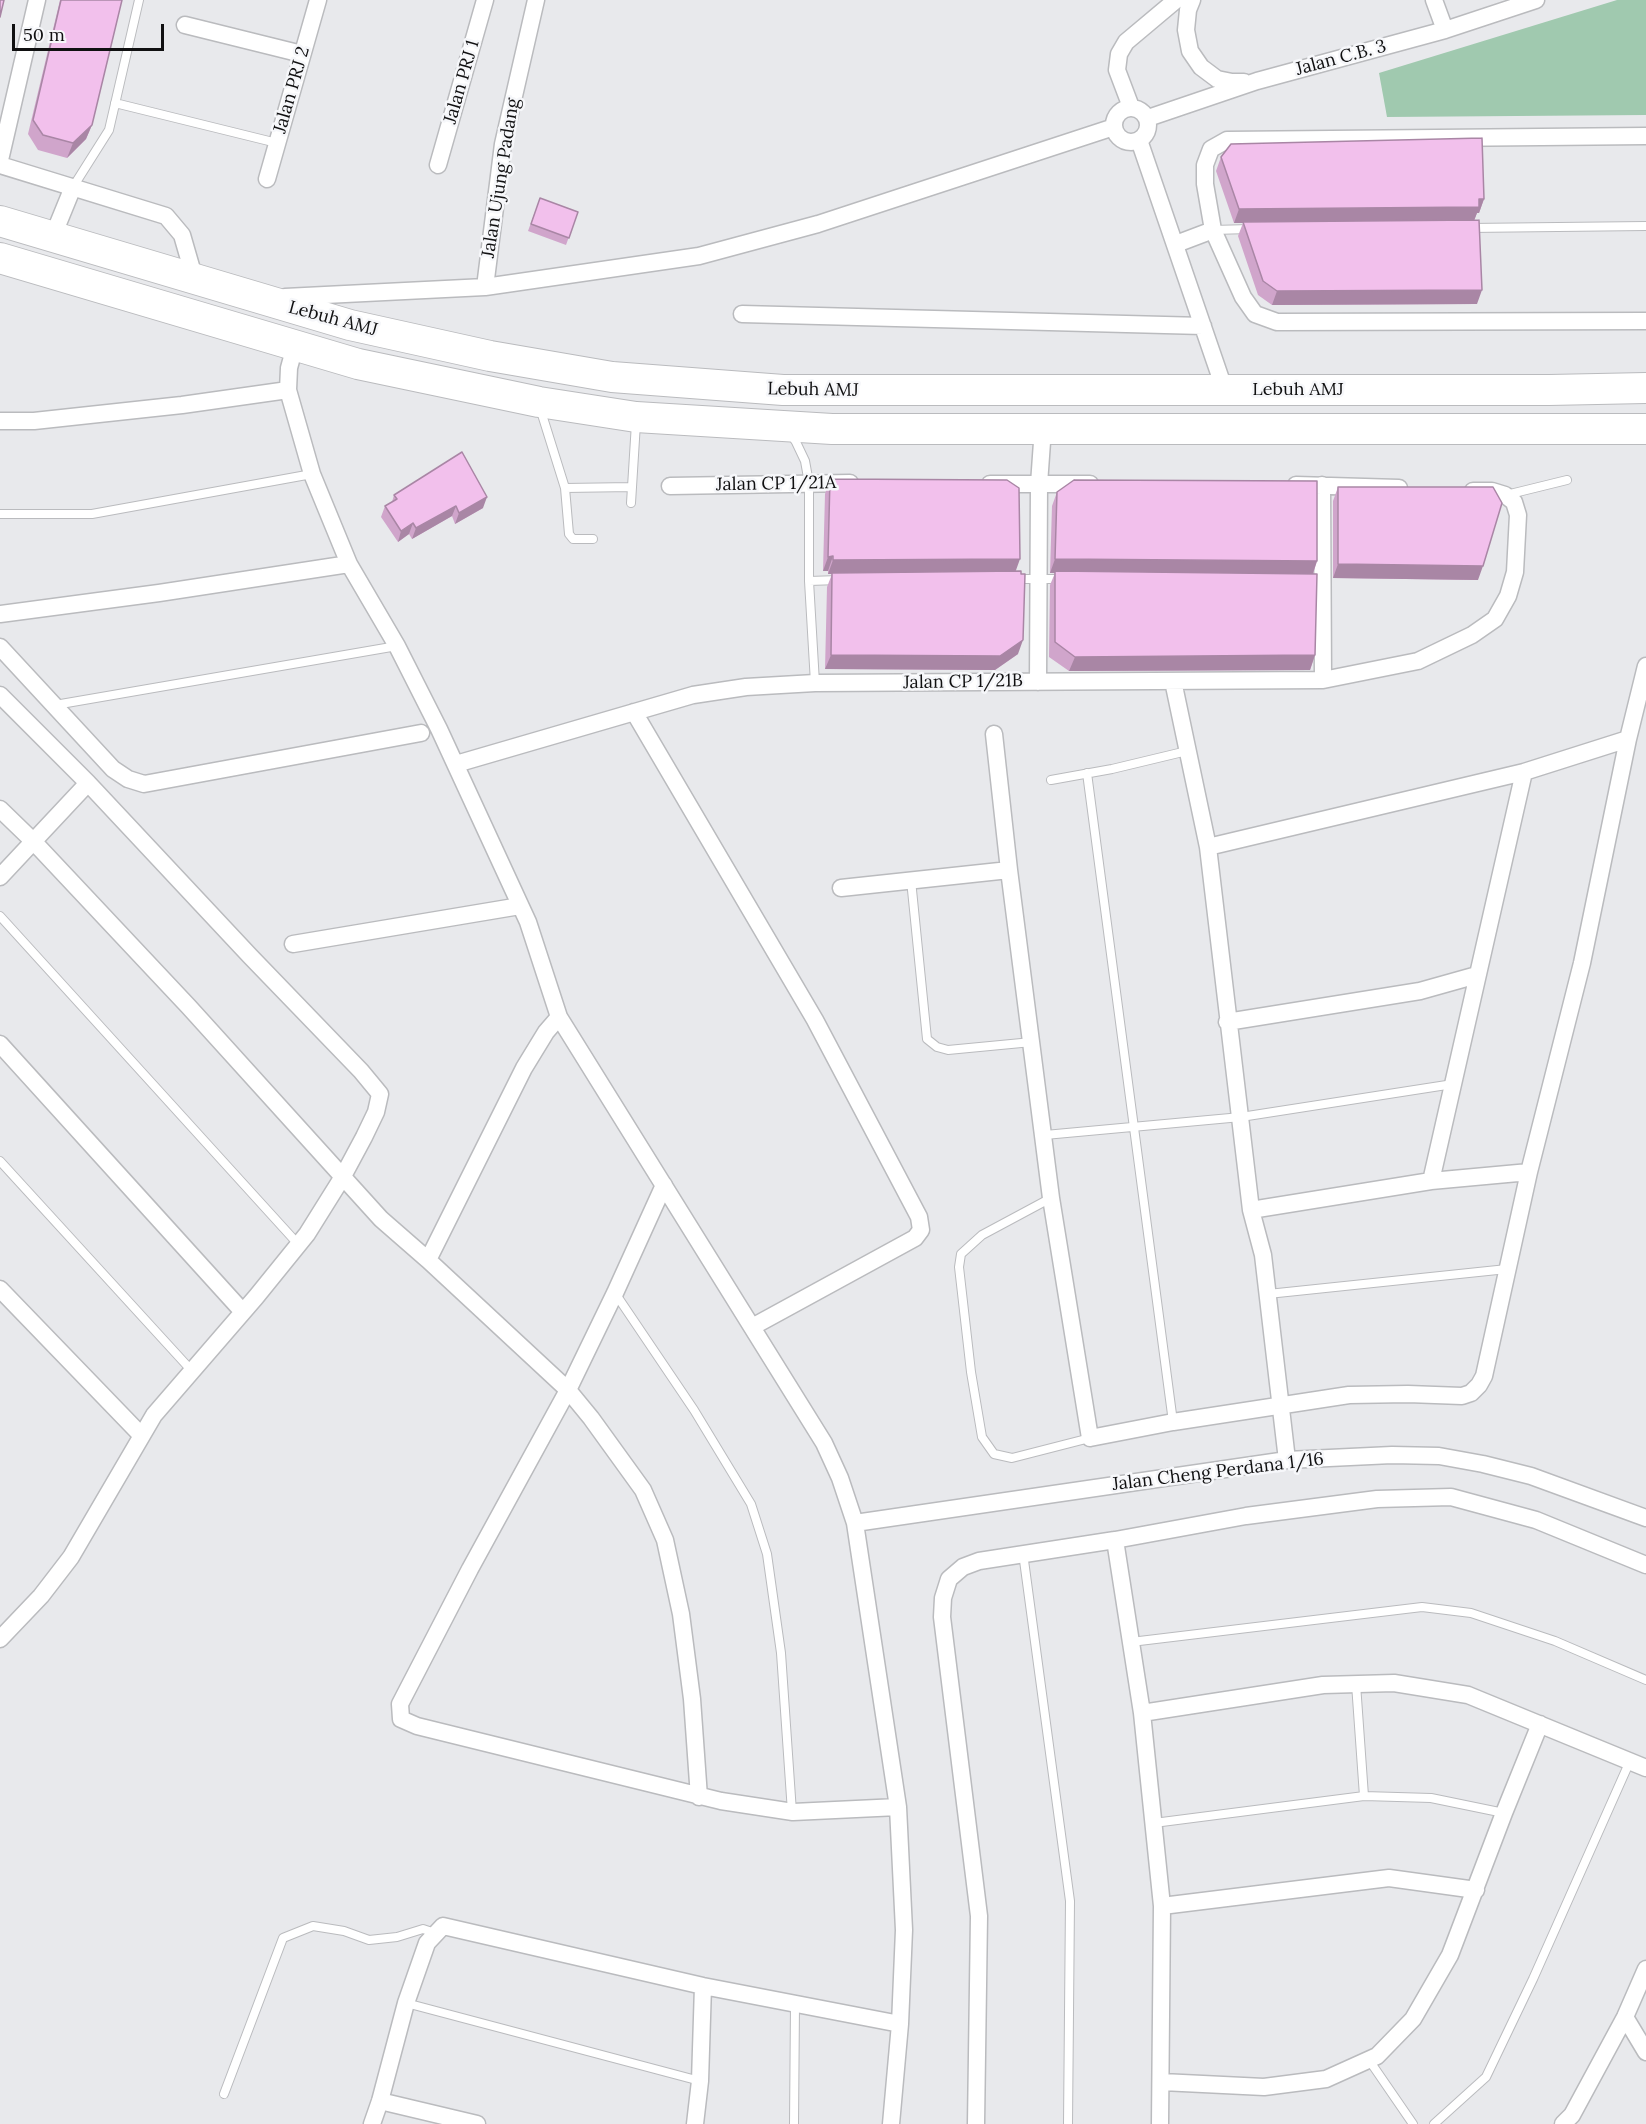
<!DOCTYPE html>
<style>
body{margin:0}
#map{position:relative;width:1646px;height:2124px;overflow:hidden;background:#e8e9ec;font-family:Lora,serif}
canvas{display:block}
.scale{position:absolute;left:12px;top:24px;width:152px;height:27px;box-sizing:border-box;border:3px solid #101011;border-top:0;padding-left:8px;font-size:18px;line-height:21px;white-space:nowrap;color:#101011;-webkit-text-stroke:4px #f6f7fa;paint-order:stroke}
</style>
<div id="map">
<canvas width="1646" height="2124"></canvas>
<div class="scale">50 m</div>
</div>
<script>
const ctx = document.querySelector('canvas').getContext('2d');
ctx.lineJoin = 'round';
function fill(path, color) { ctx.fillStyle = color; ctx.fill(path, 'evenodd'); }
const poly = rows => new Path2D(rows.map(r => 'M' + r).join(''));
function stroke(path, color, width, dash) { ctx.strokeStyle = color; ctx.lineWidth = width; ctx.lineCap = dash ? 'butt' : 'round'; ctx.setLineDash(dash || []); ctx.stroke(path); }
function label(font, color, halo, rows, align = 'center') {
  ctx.font = font + ' Lora,serif'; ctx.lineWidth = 5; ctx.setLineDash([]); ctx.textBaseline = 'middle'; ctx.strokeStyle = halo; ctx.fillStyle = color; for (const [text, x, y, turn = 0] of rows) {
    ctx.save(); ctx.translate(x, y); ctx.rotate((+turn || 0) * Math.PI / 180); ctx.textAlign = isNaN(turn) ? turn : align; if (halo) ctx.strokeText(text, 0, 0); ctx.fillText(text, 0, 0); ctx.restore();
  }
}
const green = poly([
 [1617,0,1646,0,1646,115,1387,117,1379,73]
]);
const lane = poly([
 [115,103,277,143],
 [73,187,109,130,139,0],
 [1469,228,1646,226],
 [1213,230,1250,229],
 [540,408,565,488,569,534,573,539,593,539],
 [790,433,796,442,805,461,809,483,809,581,815,683],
 [565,488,632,487],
 [1506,495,1567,480],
 [631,503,636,423],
 [0,514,92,514,312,474],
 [1014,579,1061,579],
 [809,581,839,580],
 [55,705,397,646],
 [1087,773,1173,1422],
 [1051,780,1112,769,1187,751],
 [911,880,927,1039,937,1047,948,1050,1032,1042],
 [0,916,298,1244],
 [1045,1135,1241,1117,1453,1084],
 [0,1161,192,1371],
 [1051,1198,982,1235,961,1254,959,1267,971,1372,982,1437,994,1454,1012,1458,1090,1438],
 [615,1293,694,1410,751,1504,767,1554,781,1653,792,1812],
 [1268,1294,1507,1269],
 [1023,1553,1070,1901,1068,2124],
 [1131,1642,1422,1607,1471,1613,1555,1641,1646,1680],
 [1356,1684,1364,1796],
 [1154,1823,1364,1796,1431,1798,1504,1813],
 [406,2003,700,2081],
 [1369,2060,1413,2124],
 [224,2094,283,1938,313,1926,344,1931,369,1940,397,1937,423,1929,435,1933],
 [794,2124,795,2004],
 [1434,2124,1486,2077,1533,1979,1630,1761]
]);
const street = poly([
 [1192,0,1188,10,1186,30,1190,51,1201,67,1217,79,1232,82,1244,82],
 [1434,0,1445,30],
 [185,25,302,54],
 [1131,107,1117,70,1119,54,1126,42,1176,0],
 '1114 125a17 17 0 1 1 34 0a17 17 0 1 1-34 0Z',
 [1148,118,1257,81,1445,30,1536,0],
 [1646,136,1227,140,1211,149,1205,165,1205,184,1213,230,1243,297,1255,314,1277,322,1646,321],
 [1139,140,1225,391],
 [0,160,37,0],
 [0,165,166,216,182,235,195,280],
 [438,165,485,0],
 [267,179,318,0],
 [53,236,73,187],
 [1176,244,1213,230],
 [485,287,503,144,536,0],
 [285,297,485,287,699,256,818,224,1114,127],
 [742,314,1203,326],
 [295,346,289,368,288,390,312,474,349,564,397,646,439,729,528,922,559,1017,824,1443,840,1478,855,1523,898,1807,904,1930,900,2024,891,2124],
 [0,421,34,421,182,405,288,390],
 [990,484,1090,484],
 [1296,485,1399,488],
 [1322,485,1323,680],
 [670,486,850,483],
 [0,614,159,593,349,564],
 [0,647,113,769,128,779,144,784,421,733],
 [1173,681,1208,847,1251,1210,1263,1255,1287,1460],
 [1038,682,1039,484,1043,428],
 [0,695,88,783,250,956,361,1071,380,1094,376,1112,364,1137,342,1178,307,1234,256,1297,154,1415,71,1557,41,1596,0,1639],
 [634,712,815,1020,919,1217,921,1230,915,1238,752,1327],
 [994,734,1009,870,1051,1198,1090,1438,1173,1422,1349,1395,1408,1394,1462,1396,1471,1393,1479,1385,1484,1376,1529,1172,1582,963,1628,739,1646,666],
 [456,764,693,695,746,687,815,683,1323,680,1418,661,1472,635,1495,619,1508,596,1515,572,1518,515,1514,502,1505,495,1492,491,1473,491],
 [0,809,33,841,189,1007,381,1219,428,1260,568,1390,591,1418,643,1490,665,1540,681,1614,692,1699,699,1797],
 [1208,847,1524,772,1628,739],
 [0,877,88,783],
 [841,888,1009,870],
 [293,944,520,906],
 [1227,1022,1420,991,1477,975],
 [0,1044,243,1312],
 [1431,1181,1524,772],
 [664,1185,615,1293,568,1390,470,1569,400,1704,401,1719,417,1726,721,1801,793,1812,898,1807],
 [1251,1210,1431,1181,1529,1172],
 [428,1260,524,1068,546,1032,559,1017],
 [0,1289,141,1435],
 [855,1523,1287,1460,1392,1455,1439,1456,1483,1464,1531,1476,1646,1518],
 [1115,1540,1142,1713,1162,1906,1160,2124],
 [1142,1713,1323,1685,1394,1683,1468,1695,1646,1768],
 [1162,1906,1389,1878,1476,1890],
 [1625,2017,1646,2052],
 [1162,2082,1264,2087,1326,2079,1377,2056,1413,2019,1450,1955,1504,1813,1540,1724],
 [380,2101,477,2124],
 [372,2124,380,2101,406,2003,427,1943,443,1926,703,1986,900,2024],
 [695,2124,700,2081,703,1986],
 [976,2124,979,1916,942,1617,943,1598,949,1579,963,1567,979,1561,1115,1540,1246,1516,1377,1499,1451,1497,1536,1520,1646,1565],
 [1563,2124,1572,2115,1625,2017,1646,1969]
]);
const highway = poly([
 [0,221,350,325,490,356,612,377,783,390,1549,390,1646,388],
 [0,258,358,364,539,402,636,417,832,429,1646,429]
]);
const wall = poly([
 [60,0,122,0,92,125,86,139,67,158,38,150,28,134],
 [1221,157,1484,199,1479,213,1477,213,1474,220,1477,304,1272,305,1258,295,1238,236,1243,223,1234,223,1216,171],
 [540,198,578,212,566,245,528,231],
 [830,479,1016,571,1018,654,995,670,825,669,827,587,832,574,828,574,828,571,823,571,825,494],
 [1338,487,1478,580,1333,578,1333,501],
 [1057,492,1317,561,1313,574,1315,655,1310,670,1069,671,1049,657,1050,585,1055,573,1050,573,1052,506],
 [394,495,483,508,455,524,452,516,412,539,409,534,398,542,381,517,385,506,392,502]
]);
const shadedWall = poly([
 [92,125,86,139,67,158,73,143],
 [1484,199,1479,213,1477,213,1474,221,1243,222,1243,223,1234,223,1239,209],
 [1482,290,1477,304,1272,305,1277,291],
 [487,497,483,508,455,524,459,513],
 [456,506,452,516,412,539,416,528],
 [413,523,409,534,398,542,401,531],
 [833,556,828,571,823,571,828,557],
 [1020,559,1015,573,828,574,833,560],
 [1055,559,1317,561,1312,576,1050,573],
 [1338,564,1483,566,1478,580,1333,578],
 [1023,640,1018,654,995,670,825,669,831,655],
 [1315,655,1310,670,1069,671,1075,657]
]);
const building = poly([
 [0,0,4,0,0,17,0,0],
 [61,0,122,0,92,125,73,143,43,135,33,120,61,0],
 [1482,138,1484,199,1479,199,1479,207,1239,209,1221,157,1231,144,1482,138],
 [540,198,578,212,569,238,531,224,540,198],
 [1479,220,1482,290,1277,291,1263,281,1243,222,1479,220],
 [462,452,487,497,459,513,456,506,416,528,413,523,401,531,385,506,397,499,394,495,462,452],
 [830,479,1007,480,1019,488,1020,559,833,560,833,556,828,557,830,479],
 [1074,480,1317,481,1317,561,1055,559,1057,492,1074,480],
 [1338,487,1493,487,1502,503,1483,566,1338,564,1338,487],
 [1021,571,1021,574,1025,574,1023,640,1000,656,831,655,832,573,1021,571],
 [1055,571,1317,574,1315,655,1075,657,1055,642,1055,571]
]);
const streetNames = [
 ["Jalan C.B. 3",1341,58,-15],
 ["Jalan PRJ 1",462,82,-74],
 ["Jalan PRJ 2",292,90,-74],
 ["Jalan Ujung Padang",501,178,-81],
 ["Lebuh AMJ",333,319,15],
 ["Lebuh AMJ",813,390,1],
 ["Lebuh AMJ",1298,390],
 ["Jalan CP 1/21A",776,484,-1],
 ["Jalan CP 1/21B",963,682,-1],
 ["Jalan Cheng Perdana 1/16",1218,1472,-7]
];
fill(green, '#a0c9af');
stroke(lane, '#babbbe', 10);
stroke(street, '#babbbe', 19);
stroke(highway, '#babbbe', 32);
stroke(lane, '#fff', 8);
stroke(street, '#fff', 16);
stroke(highway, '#fff', 30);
fill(wall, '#d0a5cb');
fill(shadedWall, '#a986a5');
fill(building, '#f2c0ec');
stroke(building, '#a986a5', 1.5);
label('18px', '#101011', '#f6f7fa', streetNames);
</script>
